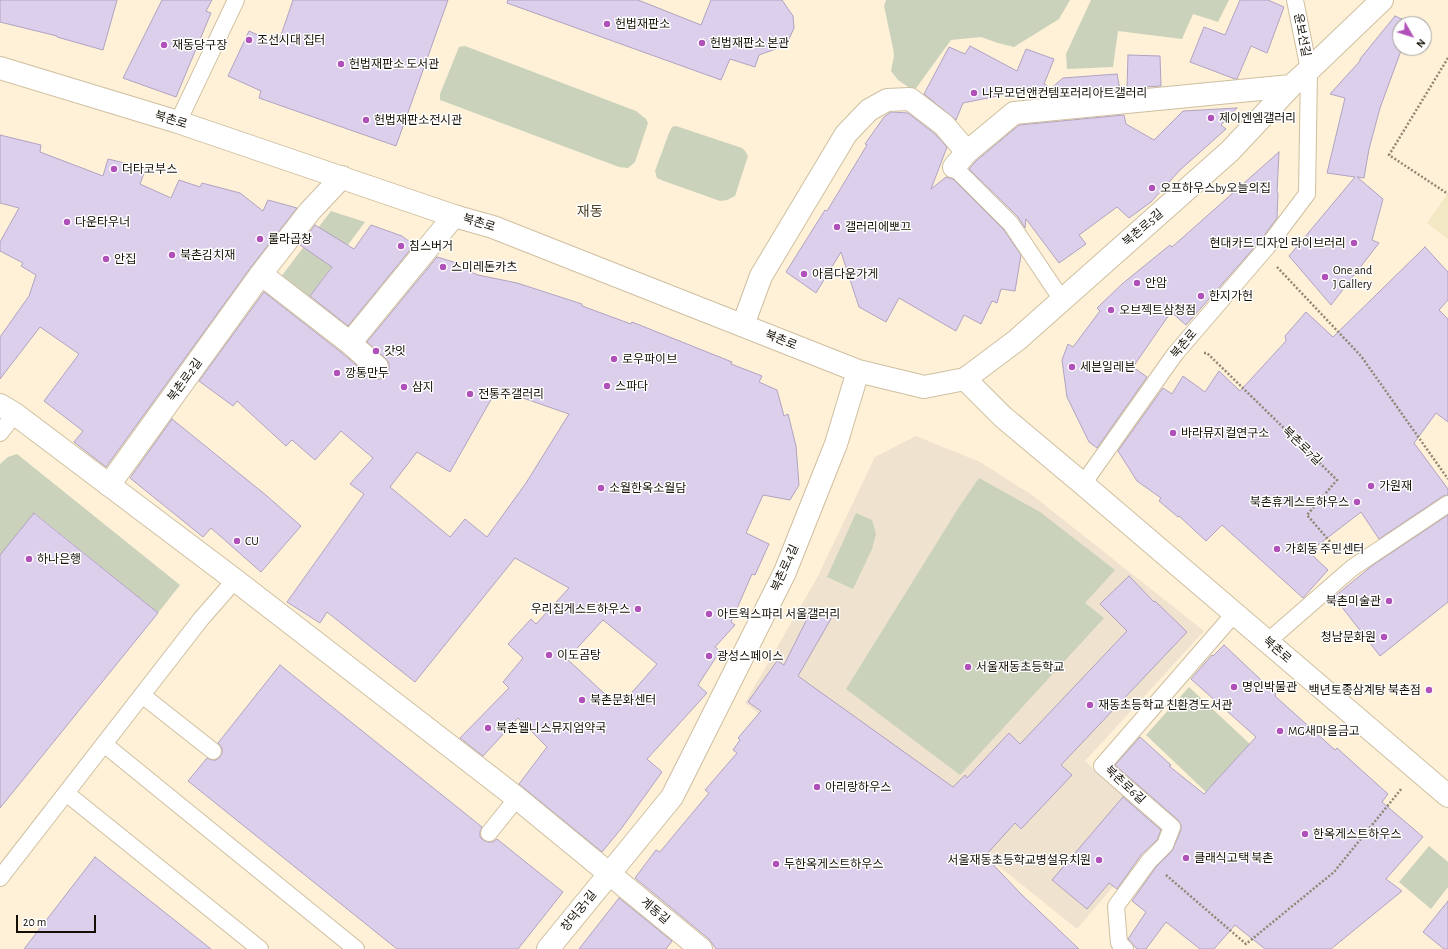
<!DOCTYPE html>
<meta charset="utf-8">
<style>
body{margin:0}
#map{position:relative;width:1448px;height:949px;overflow:hidden;background:#fef1d7;font-family:"Alegreya Sans",sans-serif}
canvas{display:block}
.north{position:absolute;left:1392px;top:16px;width:40px;height:40px;box-sizing:border-box;background:#fff;border:1px solid #a19f9b;border-radius:50%;rotate:129deg;font-size:11px;font-weight:700;line-height:16px;text-align:center;color:#150f05}
.north::after{content:'';display:block;margin:auto;width:14px;height:18px;background:#b051ba;clip-path:polygon(50% 0,100% 100%,50% 72%,0 100%)}
.scale{position:absolute;left:16px;top:915px;width:80px;height:18px;box-sizing:border-box;border:2px solid #150f05;border-top:0;padding-left:5px;font-size:12px;line-height:14px;white-space:nowrap;color:#150f05;-webkit-text-stroke:3px #fff;paint-order:stroke}
</style>
<div id="map">
<canvas width="1448" height="949"></canvas>
<div class="north">N</div>
<div class="scale">20 m</div>
</div>
<script>
const ctx = document.querySelector('canvas').getContext('2d');
ctx.lineJoin = 'round';
function fill(path, color) { ctx.fillStyle = color; ctx.fill(path, 'evenodd'); }
const poly = rows => new Path2D(rows.map(r => 'M' + r).join(''));
function stroke(path, color, width, dash) { ctx.strokeStyle = color; ctx.lineWidth = width; ctx.lineCap = dash ? 'butt' : 'round'; ctx.setLineDash(dash || []); ctx.stroke(path); }
function label(font, color, halo, rows, align = 'center') {
  ctx.font = font + ' "Alegreya Sans","Noto Sans KR",sans-serif'; ctx.lineWidth = 3; ctx.setLineDash([]); ctx.textBaseline = 'middle'; ctx.strokeStyle = halo; ctx.fillStyle = color; for (const [text, x, y, turn = 0] of rows) {
    ctx.save(); ctx.translate(x, y); ctx.rotate((+turn || 0) * Math.PI / 180); ctx.textAlign = isNaN(turn) ? turn : align; if (halo) ctx.strokeText(text, 0, 0); ctx.fillText(text, 0, 0); ctx.restore();
  }
}
const education = poly([
 [916,436,980,462,1032,495,1204,631,1085,761,1161,830,1077,929,965,839,940,855,745,703,817,578,875,457]
]);
const green = poly([
 [886,0,1070,0,1059,19,1014,47,998,43,981,37,951,40,914,91,898,80,891,71,894,56,893,48,884,6],
 [1091,0,1229,0,1218,22,1193,14,1182,39,1118,31,1113,67,1067,69,1066,54],
 [465,46,636,111,646,119,648,123,635,162,628,168,619,167,440,100,440,94,459,47],
 [676,126,742,148,745,151,748,156,735,196,727,200,720,201,664,181,657,178,655,171,669,133,672,127],
 [331,211,365,222,307,300,280,278],
 [17,454,180,585,158,613,35,513,0,555,0,464,8,457],
 [979,478,1040,512,1115,570,1085,603,1104,618,960,775,846,689,959,507],
 [856,513,872,520,876,534,872,549,853,589,827,577],
 [1189,687,1250,744,1206,792,1146,735],
 [1429,846,1448,862,1448,887,1431,909,1399,882]
]);
const sand = poly([
 [1448,193,1448,239,1427,223]
]);
const building = poly([
 [0,0,117,0,103,50,57,37,57,36,0,22,0,0],
 [162,0,212,0,206,11,211,13,176,97,123,78,162,0],
 [293,0,448,0,396,146,259,98,261,91,228,76,249,31,278,44,293,0],
 [508,0,638,0,701,25,711,0,782,0,793,16,794,28,789,39,781,47,759,55,755,67,730,59,721,80,507,3,508,0],
 [1240,0,1268,0,1284,7,1267,53,1251,46,1237,79,1235,79,1190,62,1204,27,1225,35,1240,0],
 [1395,16,1411,23,1411,24,1400,24,1400,48,1402,48,1380,108,1369,149,1364,178,1357,177,1383,199,1372,240,1379,243,1331,305,1289,256,1355,177,1327,173,1345,98,1330,94,1360,61,1360,59,1395,16],
 [970,46,1017,71,1026,49,1054,59,1044,84,1048,86,963,103,956,120,924,94,949,47,965,54,970,46],
 [1128,55,1160,56,1161,86,1127,88,1128,55],
 [1117,74,1120,90,1040,98,1063,78,1117,74],
 [1237,108,1221,125,1226,129,1180,170,1151,202,1129,218,1117,207,1079,235,1086,244,1059,263,1026,219,1025,228,1018,217,969,169,976,161,1019,125,1124,115,1126,124,1154,140,1183,111,1237,108],
 [891,112,908,113,935,134,947,147,931,189,946,177,953,179,1004,230,1021,255,1015,291,1001,289,997,303,992,301,981,324,964,315,956,331,899,298,886,322,859,307,841,252,816,293,786,272,825,210,827,211,867,145,865,144,884,117,891,112],
 [0,135,41,145,40,152,103,176,108,159,146,168,140,184,171,198,179,180,200,187,202,183,240,193,263,211,268,200,297,208,251,267,106,467,74,442,83,431,44,401,79,354,40,327,0,379,0,337,29,296,36,275,21,266,23,263,0,251,0,242,19,208,0,203,0,135],
 [1279,152,1277,192,1278,193,1277,218,1260,241,1186,325,1171,312,1133,367,1147,377,1097,448,1089,442,1067,397,1062,360,1068,344,1073,347,1100,311,1097,308,1122,284,1170,245,1172,247,1279,152],
 [315,225,354,249,371,225,402,236,414,245,348,326,310,296,332,267,300,245,315,225],
 [1425,247,1448,272,1448,300,1439,310,1448,319,1448,422,1436,413,1414,443,1448,489,1448,495,1443,496,1379,539,1361,512,1309,552,1328,570,1303,598,1222,525,1206,541,1179,516,1178,517,1159,501,1161,498,1137,481,1118,451,1163,388,1172,394,1183,376,1205,392,1219,371,1240,391,1286,341,1285,336,1306,312,1333,337,1425,247],
 [437,257,457,263,457,266,478,275,517,283,582,304,582,306,631,324,632,322,732,362,731,364,762,376,759,382,777,390,784,416,788,414,796,446,799,485,790,500,763,495,746,533,769,544,755,575,752,574,731,622,735,625,715,647,720,651,698,685,707,693,647,759,662,772,621,829,602,852,519,784,547,747,518,718,483,756,460,738,509,688,503,682,523,658,508,644,531,619,536,624,569,588,515,558,415,682,327,612,320,623,287,602,364,494,350,484,373,458,341,431,315,460,292,440,286,446,237,401,233,406,199,381,264,292,342,353,369,376,375,379,381,379,386,376,389,370,389,363,385,358,367,342,437,257],
 [497,389,569,414,526,483,487,537,465,519,450,537,390,487,417,452,450,472,497,389],
 [603,620,657,664,619,707,567,659,603,620],
 [172,419,267,496,301,526,261,572,211,528,203,537,130,478,172,419],
 [34,513,158,613,0,808,0,555,34,513],
 [1448,515,1448,602,1380,656,1334,597,1373,565,1448,515],
 [1129,576,1154,602,1155,601,1187,632,1061,765,1072,775,1021,829,1015,823,985,856,1020,893,1079,949,716,949,709,939,635,878,656,850,660,852,709,793,705,790,737,753,733,750,740,740,738,738,761,711,748,702,777,661,784,665,813,607,832,617,798,676,953,787,965,775,967,778,1009,733,1020,744,1127,631,1100,604,1129,576],
 [1224,645,1276,694,1275,696,1335,750,1337,748,1388,794,1382,802,1423,837,1386,879,1402,891,1331,949,1265,949,1235,925,1214,949,1200,949,1166,922,1146,949,1137,949,1128,939,1146,912,1132,901,1156,867,1172,851,1181,830,1181,825,1178,820,1115,765,1140,737,1171,765,1169,766,1204,794,1256,737,1191,679,1212,655,1213,656,1224,645],
 [280,665,482,827,480,832,480,837,483,840,488,842,493,842,497,839,563,892,518,949,397,949,188,781,207,758,212,760,216,760,220,757,222,753,222,748,218,743,280,665],
 [1123,797,1161,830,1157,840,1141,855,1117,889,1109,883,1087,909,1052,880,1123,797],
 [95,857,211,949,24,949,95,857],
 [619,898,672,941,666,949,579,949,619,898],
 [1448,901,1448,949,1444,949,1423,932,1448,901]
]);
const path = poly([
 [1448,58,1389,155,1448,194],
 [1277,267,1361,356,1448,479],
 [1204,353,1207,353,1337,480,1307,515,1339,552],
 [1166,875,1246,944,1334,872,1402,788]
]);
const service = poly([
 [178,122,236,0],
 [954,167,1011,224,1062,300],
 [0,433,15,414],
 [1083,484,1175,354,1267,247,1307,194,1309,70,1295,0],
 [1267,642,1352,568,1448,504],
 [142,695,213,751],
 [104,744,356,949],
 [66,793,260,949],
 [489,833,517,798],
 [0,878,201,619,235,580],
 [1125,949,1119,943,1116,906,1149,861,1165,845,1172,827,1102,766,1234,614]
]);
const pedestrian = poly([
 [261,274,350,343,377,367],
 [350,343,454,216],
 [109,485,261,274,310,211,342,177]
]);
const minor = poly([
 [954,167,967,152],
 [743,325,761,276,846,134,869,110,887,100,910,99,944,125,967,152,1014,113,1291,86],
 [965,379,1017,340,1230,151,1291,86,1309,70,1382,0],
 [0,405,15,414,235,580,517,798,701,949]
]);
const tertiary = poly([
 [0,68,178,122,454,216,493,227,858,371,924,387,965,379,1003,417,1083,484,1448,796],
 [548,949,672,797,785,572,836,444,858,371]
]);
const markers = [
 [607,24,4,"#b051ba"],
 [249,40,4,"#b051ba"],
 [702,43,4,"#b051ba"],
 [164,45,4,"#b051ba"],
 [341,64,4,"#b051ba"],
 [974,93,4,"#b051ba"],
 [1211,118,4,"#b051ba"],
 [366,120,4,"#b051ba"],
 [114,169,4,"#b051ba"],
 [1152,188,4,"#b051ba"],
 [67,222,4,"#b051ba"],
 [837,227,4,"#b051ba"],
 [260,239,4,"#b051ba"],
 [1354,243,4,"#b051ba"],
 [401,246,4,"#b051ba"],
 [172,255,4,"#b051ba"],
 [106,259,4,"#b051ba"],
 [443,267,4,"#b051ba"],
 [804,274,4,"#b051ba"],
 [1325,277,4,"#b051ba"],
 [1137,283,4,"#b051ba"],
 [1201,296,4,"#b051ba"],
 [1111,310,4,"#b051ba"],
 [376,351,4,"#b051ba"],
 [614,359,4,"#b051ba"],
 [1072,367,4,"#b051ba"],
 [337,373,4,"#b051ba"],
 [607,386,4,"#b051ba"],
 [404,387,4,"#b051ba"],
 [470,394,4,"#b051ba"],
 [1173,433,4,"#b051ba"],
 [1371,486,4,"#b051ba"],
 [601,488,4,"#b051ba"],
 [1357,502,4,"#b051ba"],
 [237,541,4,"#b051ba"],
 [1277,549,4,"#b051ba"],
 [29,559,4,"#b051ba"],
 [1389,601,4,"#b051ba"],
 [638,609,4,"#b051ba"],
 [709,614,4,"#b051ba"],
 [1384,637,4,"#b051ba"],
 [549,655,4,"#b051ba"],
 [709,656,4,"#b051ba"],
 [968,667,4,"#b051ba"],
 [1234,687,4,"#b051ba"],
 [1429,690,4,"#b051ba"],
 [582,700,4,"#b051ba"],
 [1090,705,4,"#b051ba"],
 [488,728,4,"#b051ba"],
 [1280,731,4,"#b051ba"],
 [817,787,4,"#b051ba"],
 [1305,834,4,"#b051ba"],
 [1186,858,4,"#b051ba"],
 [1099,860,4,"#b051ba"],
 [776,864,4,"#b051ba"]
];
const poiNames = [
 ["헌법재판소",615,24],
 ["조선시대 집터",257,40],
 ["헌법재판소 본관",710,43],
 ["재동당구장",172,45],
 ["헌법재판소 도서관",349,64],
 ["나무모던앤컨템포러리아트갤러리",982,93],
 ["제이엔엠갤러리",1219,118],
 ["헌법재판소전시관",374,120],
 ["더타코부스",122,169],
 ["오프하우스by오늘의집",1160,188],
 ["다운타우너",75,222],
 ["갤러리에뽀끄",845,227],
 ["룰라곱창",268,239],
 ["현대카드 디자인 라이브러리",1346,243,"right"],
 ["침스버거",409,246],
 ["북촌김치재",180,255],
 ["안집",114,259],
 ["스미레돈카츠",451,267],
 ["One and",1333,270],
 ["J Gallery",1333,284],
 ["아름다운가게",812,274],
 ["안암",1145,283],
 ["한지가헌",1209,296],
 ["오브젝트삼청점",1119,310],
 ["갓잇",384,351],
 ["로우파이브",622,359],
 ["세븐일레븐",1080,367],
 ["깡통만두",345,373],
 ["스파다",615,386],
 ["삼지",412,387],
 ["전통주갤러리",478,394],
 ["바라뮤지컬연구소",1181,433],
 ["가원재",1379,486],
 ["소월한옥소월담",609,488],
 ["북촌휴게스트하우스",1349,502,"right"],
 ["CU",245,541],
 ["가회동 주민센터",1285,549],
 ["하나은행",37,559],
 ["북촌미술관",1381,601,"right"],
 ["우리집게스트하우스",630,609,"right"],
 ["아트웍스파리 서울갤러리",717,614],
 ["청남문화원",1376,637,"right"],
 ["이도곰탕",557,655],
 ["광성스페이스",717,656],
 ["서울재동초등학교",976,667],
 ["명인박물관",1242,687],
 ["백년토종삼계탕 북촌점",1421,690,"right"],
 ["북촌문화센터",590,700],
 ["재동초등학교 친환경도서관",1098,705],
 ["북촌웰니스뮤지엄약국",496,728],
 ["MG새마을금고",1288,731],
 ["아리랑하우스",825,787],
 ["한옥게스트하우스",1313,834],
 ["클래식고택 북촌",1194,858],
 ["서울재동초등학교병설유치원",1091,860,"right"],
 ["두한옥게스트하우스",784,864]
];
const streetNames = [
 ["윤보선길",1302,35,79],
 ["북촌로",171,120,17],
 ["북촌로",479,223,17],
 ["북촌로5길",1143,228,-41],
 ["북촌로",781,340,22],
 ["북촌로",1184,344,-50],
 ["북촌로2길",185,380,-54],
 ["북촌로7길",1302,446,44],
 ["북촌로4길",785,568,-66],
 ["북촌로",1277,650,41],
 ["북촌로6길",1125,785,43],
 ["창덕궁1길",579,911,-51],
 ["계동길",655,911,40]
];
const quarterNames = [
 ["재동",590,212]
];
fill(education, '#efe2ce');
fill(green, '#cad2bb');
fill(sand, '#f2e8c3');
fill(building, '#dccfec');
stroke(building, '#b0a2c0', 1);
stroke(service, '#cfbfa0', 18);
stroke(pedestrian, '#cfbfa0', 24);
stroke(minor, '#cfbfa0', 24);
stroke(tertiary, '#cfbfa0', 24);
stroke(path, '#8f8673', 2.5, [2, 2]);
stroke(service, '#fff', 16);
stroke(pedestrian, '#fff', 22);
stroke(minor, '#fff', 22);
stroke(tertiary, '#fff', 22);
for (const [x, y, r, color] of markers) { const dot = new Path2D(); dot.arc(x, y, r, 0, 2 * Math.PI); ctx.fillStyle = color; ctx.fill(dot); stroke(dot, '#fff', 1.5); }
label('12px', '#150f05', '#fff', poiNames, 'left');
label('12px', '#150f05', '#fff', streetNames);
label('14px', '#504227', '#fff', quarterNames);
</script>
